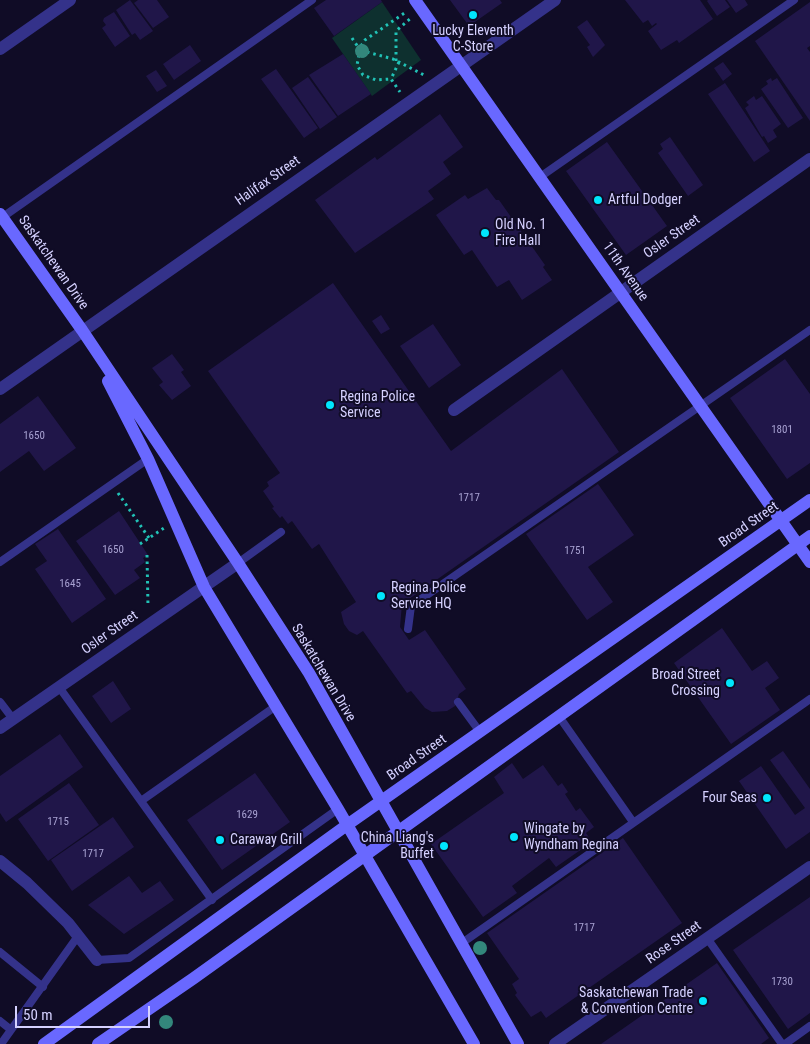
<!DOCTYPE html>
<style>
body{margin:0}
#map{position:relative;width:810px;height:1044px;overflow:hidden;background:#100c26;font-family:"Roboto Condensed",sans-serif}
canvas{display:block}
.scale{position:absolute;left:15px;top:1006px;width:135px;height:22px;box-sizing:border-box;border:2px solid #d5d1ff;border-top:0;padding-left:6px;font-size:15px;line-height:18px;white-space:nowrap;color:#d5d1ff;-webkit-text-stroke:4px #100c26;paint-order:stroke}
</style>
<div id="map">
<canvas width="810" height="1044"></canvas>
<div class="scale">50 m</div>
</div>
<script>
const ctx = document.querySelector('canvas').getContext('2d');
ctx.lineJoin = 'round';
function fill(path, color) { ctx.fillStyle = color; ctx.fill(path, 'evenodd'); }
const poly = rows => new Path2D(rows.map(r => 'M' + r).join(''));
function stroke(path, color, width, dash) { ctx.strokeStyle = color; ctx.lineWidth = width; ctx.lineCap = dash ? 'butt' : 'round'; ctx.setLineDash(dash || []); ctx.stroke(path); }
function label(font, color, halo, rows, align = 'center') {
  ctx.font = font + ' "Roboto Condensed",sans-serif'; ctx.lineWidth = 4; ctx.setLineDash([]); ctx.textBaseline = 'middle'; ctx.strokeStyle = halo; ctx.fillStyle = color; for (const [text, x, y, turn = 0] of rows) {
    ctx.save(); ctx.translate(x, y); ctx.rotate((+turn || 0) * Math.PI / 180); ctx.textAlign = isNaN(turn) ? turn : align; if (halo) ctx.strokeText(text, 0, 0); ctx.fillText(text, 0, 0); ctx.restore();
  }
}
const green = poly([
 [382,2,421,60,372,96,332,38]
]);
const building = poly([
 [130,0,153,31,140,40,135,33,132,35,116,10],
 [138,0,157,0,169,17,153,28,134,3],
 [326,0,381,0,382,2,334,36,314,8],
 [450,0,500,0,502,3,469,26],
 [625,0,700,0,713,19,679,43,677,40,661,50,648,31,657,24,656,23,652,26,648,20,643,23],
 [708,0,725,0,730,7,717,16,707,1],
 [727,0,745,0,748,5,736,13],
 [810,2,810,46,807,48,810,52,810,121,755,41],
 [114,12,130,36,115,47,102,28,106,25,103,21,104,18],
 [587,20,605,45,593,57,587,47,590,45,577,27],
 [190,45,201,61,174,80,163,64],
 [343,54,371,94,338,116,309,75],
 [723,62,732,74,723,81,714,68],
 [276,69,318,128,304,138,261,79],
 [156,70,167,86,157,92,146,76],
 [308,77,337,117,320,129,292,88],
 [771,78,772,81,777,78,803,118,788,128,761,89,768,84,766,81],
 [725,83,770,151,754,162,708,94],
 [754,96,756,100,762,96,781,124,773,130,777,137,768,143,764,136,762,137,745,108,749,105,746,102],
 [440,114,463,147,443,162,451,174,428,191,434,199,355,253,315,200,375,157,377,160],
 [670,137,703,185,688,196,658,153,663,149,660,144],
 [607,142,667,226,626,255,566,171],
 [487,188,496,200,499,200,545,265,543,267,552,280,522,300,509,280,497,287,472,250,464,255,436,215,465,195,468,199],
 [333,283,451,451,562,369,619,452,402,604,400,627,409,640,425,630,466,689,459,694,455,706,447,711,432,712,425,708,411,691,407,693,363,631,357,635,349,631,344,624,341,612,356,602,319,544,312,549,292,521,288,524,282,516,280,518,272,508,274,507,263,491,269,486,267,482,280,473,208,371],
 [381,315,390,329,381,334,372,321],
 [433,324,461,365,429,388,400,346],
 [172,354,184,370,181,372,191,386,172,400,159,385,163,382,152,368],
 [785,359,810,394,810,463,787,479,730,398],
 [38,396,76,448,44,471,29,451,0,472,0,424],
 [598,484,634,535,588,567,613,602,587,620,526,534],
 [119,511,148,555,143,558,145,562,134,570,140,578,115,595,76,541],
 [58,529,106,599,72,623,35,569,47,561,35,544],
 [722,628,752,671,767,661,779,678,765,688,780,710,731,744,674,663],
 [113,681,131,709,111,723,92,696],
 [60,734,83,767,6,822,0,813,0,776],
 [783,751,810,789,810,832,786,849,739,781,761,766,795,815,805,808,770,760],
 [512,763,523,779,543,765,558,786,562,783,568,792,565,794,576,811,580,808,594,827,586,833,592,842,556,867,549,858,512,886,517,893,483,917,431,844,504,793,494,777],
 [255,773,290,822,222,870,187,820],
 [69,783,99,825,48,861,18,819],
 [113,817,134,847,72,891,51,860],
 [623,838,682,923,546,1018,541,1011,531,1017,515,995,517,993,512,984,519,979,487,933],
 [129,876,142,893,160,881,174,900,124,934,88,905],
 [810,897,810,1013,788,1029,733,950],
 [717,963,769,1038,761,1044,601,1044]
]);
const path = poly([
 [352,38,358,47],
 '357 51a5 5 0 1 1 10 0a5 5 0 1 1-10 0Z',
 [361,46,365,40,406,12],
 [367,52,393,59,424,75],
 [359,55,357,65,363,75,376,80,391,79],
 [396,61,396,31,411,18],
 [399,62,391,79,400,92],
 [118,493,149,538],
 [140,544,164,528],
 [147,555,148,607]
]);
const lane = poly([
 [540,177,794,0],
 [0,219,312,0],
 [0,562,148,459],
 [238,563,281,532],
 [408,629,411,606,810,330],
 [59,687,212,900],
 [0,702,13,719],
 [458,702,480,732],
 [558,715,633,822],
 [141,801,276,706],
 [707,938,782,1044],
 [462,943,810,699],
 [0,952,43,987],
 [97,960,129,958,338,809],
 [0,1021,10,1029],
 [1,1044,78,936],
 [785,1044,810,1026]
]);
const street = poly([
 [0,49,70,0],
 [0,389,555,0],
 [454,410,810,159],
 [0,728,238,563],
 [0,861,27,883,68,923,97,960],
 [555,1044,810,867]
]);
const secondary = poly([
 [415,0,810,562],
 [0,214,82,330,238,563,309,673,518,1044],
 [108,381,148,459,204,587,338,809,474,1044],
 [44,1044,347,825,810,500],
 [98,1044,194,978,810,536]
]);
const trees = [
 [362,51],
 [480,948],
 [166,1022]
];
const markers = [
 [473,15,5,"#00e6fc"],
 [598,200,5,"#00e6fc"],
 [485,233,5,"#00e6fc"],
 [330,405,5,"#00e6fc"],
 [381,596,5,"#00e6fc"],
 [730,683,5,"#00e6fc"],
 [767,798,5,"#00e6fc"],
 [514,837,5,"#00e6fc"],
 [220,840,5,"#00e6fc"],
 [444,846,5,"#00e6fc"],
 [703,1001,5,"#00e6fc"]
];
const numberNames = [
 ["1801",782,430],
 ["1650",34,436],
 ["1717",469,498],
 ["1650",113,550],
 ["1751",575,551],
 ["1645",70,584],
 ["1629",247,815],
 ["1715",58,822],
 ["1717",93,854],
 ["1717",584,928],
 ["1730",782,982]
];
const poiNames = [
 ["Lucky Eleventh",473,31,"center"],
 ["C-Store",473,47,"center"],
 ["Artful Dodger",608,200],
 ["Old No. 1",495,225],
 ["Fire Hall",495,241],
 ["Regina Police",340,397],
 ["Service",340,413],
 ["Regina Police",391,588],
 ["Service HQ",391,604],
 ["Broad Street",720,675,"right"],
 ["Crossing",720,691,"right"],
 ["Four Seas",757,798,"right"],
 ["Wingate by",524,829],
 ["Wyndham Regina",524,845],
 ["China Liang's",434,838,"right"],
 ["Buffet",434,854,"right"],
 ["Caraway Grill",230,840],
 ["Saskatchewan Trade",693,993,"right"],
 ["& Convention Centre",693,1009,"right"]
];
const streetNames = [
 ["Halifax Street",268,181,-35],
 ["Osler Street",672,237,-35],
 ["Saskatchewan Drive",53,263,55],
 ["11th Avenue",625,272,55],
 ["Broad Street",749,525,-35],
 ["Osler Street",110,633,-35],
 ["Saskatchewan Drive",323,673,59],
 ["Broad Street",417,758,-35],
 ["Rose Street",674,943,-35]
];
fill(green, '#0e302f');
fill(building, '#201649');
stroke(path, '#21c2b6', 3, [2.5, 4]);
stroke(lane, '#34328a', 8);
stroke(street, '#34328a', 12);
stroke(secondary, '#6968ff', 12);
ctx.fillStyle = '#33877c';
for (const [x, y] of trees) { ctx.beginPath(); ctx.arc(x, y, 7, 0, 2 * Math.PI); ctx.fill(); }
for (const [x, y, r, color] of markers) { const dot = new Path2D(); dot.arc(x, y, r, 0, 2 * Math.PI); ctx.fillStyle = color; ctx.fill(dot); stroke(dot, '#100c26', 2); }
label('11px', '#a8a2d2', null, numberNames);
label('14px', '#d5d1ff', '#100c26', poiNames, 'left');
label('14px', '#d5d1ff', '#100c26', streetNames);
</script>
